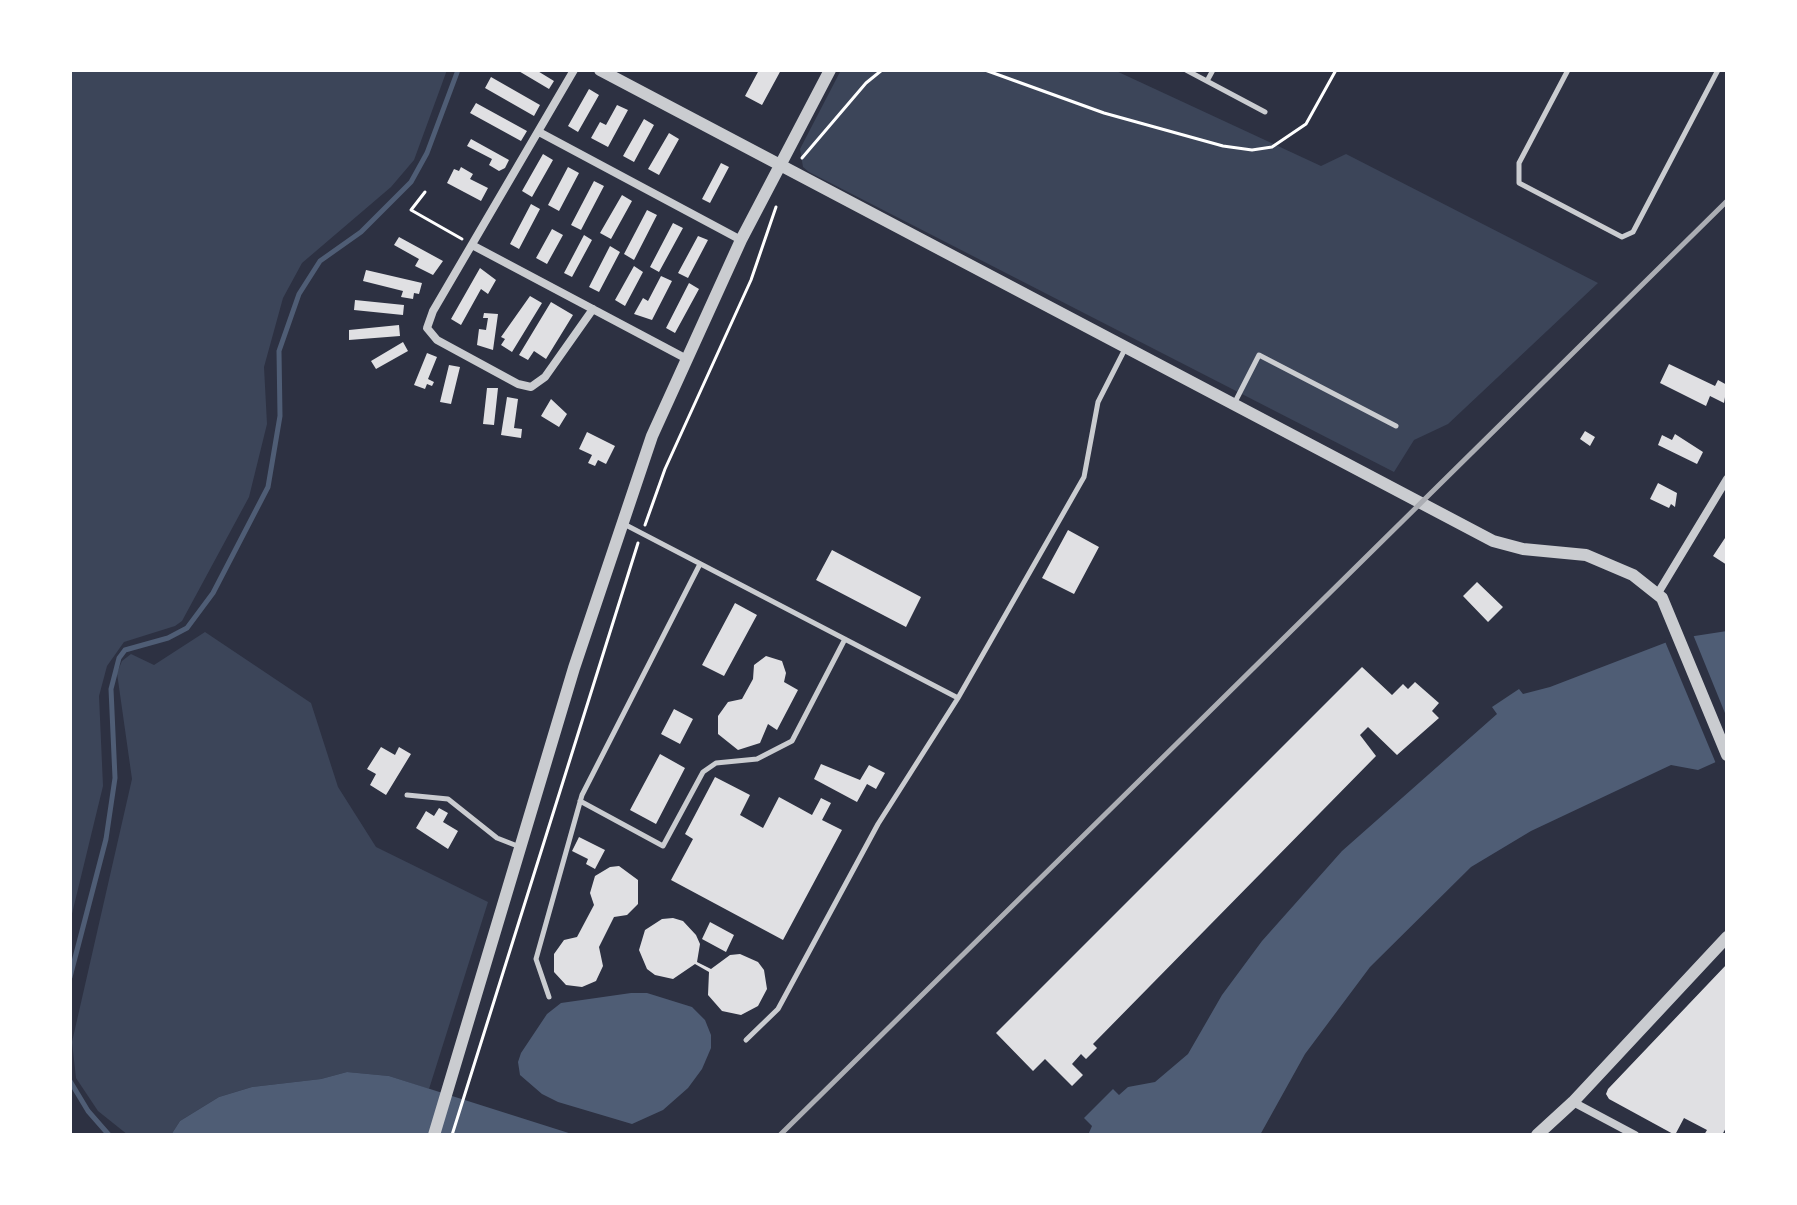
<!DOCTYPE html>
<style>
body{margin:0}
#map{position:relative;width:1797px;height:1205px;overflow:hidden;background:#2d3142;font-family:"Nunito Sans",sans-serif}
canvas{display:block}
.frame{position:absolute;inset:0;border:72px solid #fff;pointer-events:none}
</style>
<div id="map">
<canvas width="1797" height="1205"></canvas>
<div class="frame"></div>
</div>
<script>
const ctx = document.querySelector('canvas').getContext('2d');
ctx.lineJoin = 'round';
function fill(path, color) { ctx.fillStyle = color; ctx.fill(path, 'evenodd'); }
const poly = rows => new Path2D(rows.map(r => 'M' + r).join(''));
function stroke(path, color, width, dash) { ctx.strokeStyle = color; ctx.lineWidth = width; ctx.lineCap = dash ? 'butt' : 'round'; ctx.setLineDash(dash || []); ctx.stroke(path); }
const green = poly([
 [70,70,447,70,414,160,391,187,302,263,283,298,264,367,267,424,249,497,182,621,175,626,124,642,107,666,99,696,103,786,70,922],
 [841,70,1114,70,1321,166,1346,154,1598,283,1448,424,1414,440,1394,472,809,172,803,167,800,149],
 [205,632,311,703,338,787,376,847,488,902,429,1089,389,1076,347,1072,321,1079,252,1087,219,1097,180,1121,171,1135,128,1135,98,1111,76,1078,72,1042,132,779,117,673,122,661,131,654,154,665]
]);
const water = poly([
 [1727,631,1727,757,1698,770,1671,765,1531,831,1471,867,1370,967,1305,1054,1260,1135,1088,1135,1092,1126,1084,1118,1113,1089,1119,1095,1128,1087,1155,1082,1188,1054,1222,995,1262,941,1342,851,1497,714,1492,707,1519,689,1523,694,1550,687,1675,639],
 [631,993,647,993,692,1007,705,1020,711,1035,711,1048,702,1069,688,1088,663,1110,632,1124,558,1102,542,1094,520,1075,518,1062,521,1053,547,1014,561,1003],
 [347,1072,389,1076,575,1135,171,1135,180,1121,219,1097,252,1087,321,1079]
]);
const pier = poly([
 [1692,632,1727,718,1727,761,1717,766,1664,639]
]);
const stream = poly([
 [70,977,106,839,115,778,111,689,119,658,125,650,168,638,187,628,213,593,268,487,280,416,279,351,299,294,320,261,361,232,411,182,427,153,458,70],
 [70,1081,88,1111,109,1135]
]);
const building = poly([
 [517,70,536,70,554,81,549,89],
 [759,70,781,70,762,105,745,96],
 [491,77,540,105,534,116,485,88],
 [589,89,599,95,578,132,568,126],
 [476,103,527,131,521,141,470,113],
 [617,105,628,110,608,147,591,138,600,122,606,125],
 [644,119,654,125,634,162,623,156],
 [669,133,679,139,659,175,648,169],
 [471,139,509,160,505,168,499,171,489,165,492,159,467,146],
 [543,154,553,160,532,197,522,191],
 [721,163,729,167,710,203,702,199],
 [461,167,473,174,470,179,488,188,481,201,447,183,454,169,459,171],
 [568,167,579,173,559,211,548,205],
 [594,181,604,186,581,230,571,225],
 [622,195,632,201,611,239,600,233],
 [531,204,540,209,519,249,510,244],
 [647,210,657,215,634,260,624,254],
 [673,223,683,228,659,272,650,267],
 [552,229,563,235,547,264,536,258],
 [584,235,592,240,572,277,564,273],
 [698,236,708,240,688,278,678,273],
 [399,237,443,261,433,275,415,266,419,259,394,245],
 [610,246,620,252,599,292,589,287],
 [634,266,643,272,625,306,615,300],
 [480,268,496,280,488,294,481,289,461,325,451,319],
 [366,270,422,283,419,294,414,293,413,299,401,297,403,291,363,281],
 [661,276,672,281,652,320,634,314,643,298,648,301],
 [689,283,699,289,675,333,666,328],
 [530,296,542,303,512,352,501,345,505,339,501,337],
 [355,300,404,305,403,315,354,310],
 [551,302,573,315,546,359,534,351,528,360,519,355],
 [484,313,498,314,493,350,477,345,479,329,486,330,488,318,483,318],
 [399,325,400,336,349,340,349,330],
 [403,342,408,351,376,369,371,361],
 [427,353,437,357,428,379,434,382,432,386,427,384,425,389,414,385],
 [1669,364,1715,386,1718,380,1727,385,1724,403,1710,396,1706,406,1660,383],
 [449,365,460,367,451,404,440,402],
 [487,388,498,388,494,425,483,424],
 [507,397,518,399,514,428,522,429,521,438,501,435],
 [551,399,567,414,559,427,541,416],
 [1585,431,1595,437,1590,446,1580,439],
 [587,432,615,446,606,464,598,460,595,466,588,463,592,455,579,449],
 [1675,434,1703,452,1697,464,1658,445,1662,435,1672,440],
 [1658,483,1677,493,1675,507,1671,504,1669,508,1650,499],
 [1068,530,1099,547,1074,594,1042,578],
 [1727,535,1727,565,1713,556],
 [832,550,921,597,906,627,816,580],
 [1477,582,1503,607,1488,622,1463,596],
 [735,603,757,615,724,676,702,665],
 [766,656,782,661,786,673,784,682,798,690,777,730,768,724,760,743,738,750,718,734,718,716,728,702,742,699,753,679,754,665],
 [1362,667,1392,695,1403,684,1408,689,1415,682,1439,703,1432,711,1439,718,1397,755,1368,727,1360,735,1376,756,1093,1044,1097,1048,1086,1059,1081,1054,1072,1064,1083,1075,1072,1086,1045,1059,1033,1071,996,1033],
 [674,709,693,719,680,744,661,734],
 [381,747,395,755,399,747,411,754,386,795,370,785,376,774,367,769],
 [660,754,685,768,656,824,630,810],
 [821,764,860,780,869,765,885,773,876,789,867,784,857,802,814,779],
 [715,777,750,795,740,815,763,828,779,797,812,815,821,798,831,803,822,820,842,830,783,940,671,880,693,839,685,834],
 [439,808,448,813,443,822,458,831,448,849,416,828,426,811,434,816],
 [579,837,605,850,595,869,586,864,588,859,572,851],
 [619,866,638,880,638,904,627,915,614,917,599,947,603,966,596,981,582,987,566,985,554,972,554,954,564,940,577,937,594,905,590,893,595,876,610,867],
 [673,918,683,921,696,935,700,944,697,962,711,969,730,955,740,954,758,962,764,970,767,989,758,1006,741,1015,722,1011,708,995,709,972,695,964,673,979,655,975,647,969,639,950,645,930,662,919],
 [710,922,734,935,726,952,702,939],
 [1727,964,1727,1126,1722,1135,1704,1135,1707,1130,1684,1118,1675,1135,1609,1099,1606,1094,1608,1089]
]);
const path = poly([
 [985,70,1104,113,1223,146,1252,150,1272,147,1306,124,1336,70],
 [802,158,866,83,882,70],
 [425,192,411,210,462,239],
 [645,525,665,469,751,280,776,207],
 [452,1135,638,543]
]);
const service = poly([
 [1186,70,1265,112],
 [1568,70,1519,163,1519,183,1622,237,1633,232,1718,70],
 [1207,81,1213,70],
 [1235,402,1259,355,1396,426],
 [622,523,958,698],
 [407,795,448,799,497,838,520,847],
 [580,801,663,846,703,772,716,763,757,759,792,741,845,639],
 [549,997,536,959,582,795,700,564],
 [746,1040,778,1009,878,824,958,698,1084,477,1098,402,1125,349]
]);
const minor = poly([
 [574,70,433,311,427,328,437,340,518,384,531,387,545,377,593,309],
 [539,132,741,240],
 [472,245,685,358],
 [1658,593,1727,479],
 [1573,1102,1635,1135]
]);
const tertiary = poly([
 [600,70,1493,541,1523,549,1586,555,1633,575,1662,598,1727,755],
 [434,1135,574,668,652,436,741,240,830,70],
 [1537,1135,1573,1102,1727,937]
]);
const rail = poly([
 [780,1135,1727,201]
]);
fill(green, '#3c4559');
fill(water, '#4f5d75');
fill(pier, '#2d3142');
stroke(stream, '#4f5d75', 5);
fill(building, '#e0e0e3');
stroke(path, '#fff', 3);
stroke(service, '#caccd0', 5);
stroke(minor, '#caccd0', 8);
stroke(tertiary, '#caccd0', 12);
stroke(rail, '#abadb3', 5);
</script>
